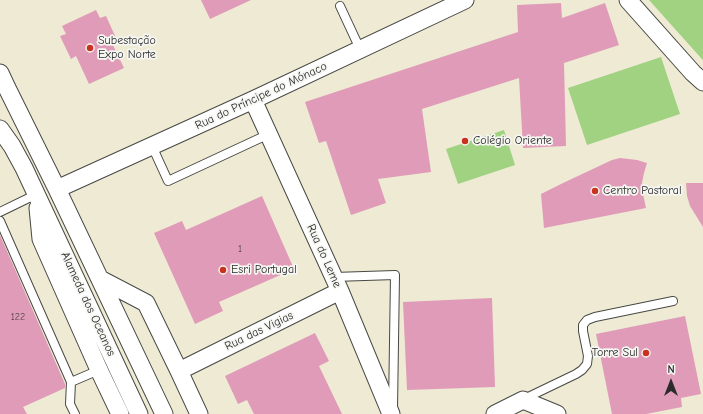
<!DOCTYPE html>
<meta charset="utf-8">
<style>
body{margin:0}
#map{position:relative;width:703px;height:414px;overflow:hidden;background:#eeead4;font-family:"Comic Neue",sans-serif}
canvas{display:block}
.north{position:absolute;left:651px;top:362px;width:40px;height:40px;-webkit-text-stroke:3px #f6f6f2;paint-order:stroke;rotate:0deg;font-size:11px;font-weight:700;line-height:16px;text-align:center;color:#2b2b2b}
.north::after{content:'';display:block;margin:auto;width:14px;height:18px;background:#2b2b2b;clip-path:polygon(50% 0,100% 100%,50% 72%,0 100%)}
</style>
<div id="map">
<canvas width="703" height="414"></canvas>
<div class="north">N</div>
</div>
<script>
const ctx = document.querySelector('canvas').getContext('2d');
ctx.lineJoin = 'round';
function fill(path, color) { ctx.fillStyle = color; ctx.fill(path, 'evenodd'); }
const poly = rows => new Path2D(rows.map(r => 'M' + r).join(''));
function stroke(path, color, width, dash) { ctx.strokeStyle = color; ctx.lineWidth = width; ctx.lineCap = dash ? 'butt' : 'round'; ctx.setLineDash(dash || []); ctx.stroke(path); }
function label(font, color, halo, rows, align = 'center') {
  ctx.font = font + ' "Comic Neue",sans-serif'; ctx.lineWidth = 3.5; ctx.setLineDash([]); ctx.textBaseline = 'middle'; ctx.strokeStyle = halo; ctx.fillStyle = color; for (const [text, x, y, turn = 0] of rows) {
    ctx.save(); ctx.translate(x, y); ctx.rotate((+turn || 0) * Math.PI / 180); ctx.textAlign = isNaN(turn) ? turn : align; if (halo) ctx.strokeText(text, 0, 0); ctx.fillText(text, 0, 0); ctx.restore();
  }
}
const green = poly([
 [649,0,703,0,703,60,701,58],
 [661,57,680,114,587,145,568,88],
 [504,130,515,165,458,184,446,149]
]);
const building = poly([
 [201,0,251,0,210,19],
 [561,3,562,18,605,3,619,45,564,63,566,146,523,148,519,78,422,109,431,172,378,179,386,203,351,215,326,141,319,143,305,102,518,32,517,5],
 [96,10,100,18,106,16,116,38,111,41,124,68,89,84,76,56,71,59,60,36,66,34,62,26],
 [620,158,637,160,647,163,644,173,642,183,643,194,646,208,544,228,541,194,563,183,612,160],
 [686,183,703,183,703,227,690,206,687,196],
 [262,196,294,269,219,302,223,311,195,324,154,233,182,221,186,230],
 [0,235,65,384,65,388,23,407,27,414,0,414],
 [492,298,495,387,407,390,403,302],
 [685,316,701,394,681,398,682,407,646,414,612,414,596,334],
 [315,333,329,361,319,366,342,414,254,414,247,400,238,404,225,376]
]);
const lane = poly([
 [340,6,360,49],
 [152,146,168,181,269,134],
 [0,212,37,194],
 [0,221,71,382,70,404,75,414],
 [334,277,395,275,393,409],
 [71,382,99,370],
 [524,399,576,374,582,370,587,364,588,356,583,331,583,325,587,320,595,317,673,301]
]);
const street = poly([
 [628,0,693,73,703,82],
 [0,73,7,88,57,189,164,414],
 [253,100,340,291,391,414],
 [0,129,12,146,24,168,139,414],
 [57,189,253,100,465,0],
 [38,208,41,239,99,370,120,414],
 [100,279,146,303,179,371,199,414],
 [179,371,340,291],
 [495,414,523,400,557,414]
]);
const markers = [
 [90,48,4,"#c8321e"],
 [465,141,4,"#c8321e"],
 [595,191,4,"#c8321e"],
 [223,270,4,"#c8321e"],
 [646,353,4,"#c8321e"]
];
const numberNames = [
 ["1",240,249],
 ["122",18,317]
];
const poiNames = [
 ["Subestação",98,41],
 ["Expo Norte",98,55],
 ["Colégio Oriente",473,141],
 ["Centro Pastoral",603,191],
 ["Esri Portugal",231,270],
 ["Torre Sul",638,353,"right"]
];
const streetNames = [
 ["Rua do Príncipe do Mónaco",261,96,-25],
 ["Rua do Leme",324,256,66],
 ["Alameda dos Oceanos",88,304,65],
 ["Rua das Vigias",259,331,-26]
];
fill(green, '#a0d282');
fill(building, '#e09bb8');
stroke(lane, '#484844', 10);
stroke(street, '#484844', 19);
stroke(lane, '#fff', 8);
stroke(street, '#fff', 17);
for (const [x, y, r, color] of markers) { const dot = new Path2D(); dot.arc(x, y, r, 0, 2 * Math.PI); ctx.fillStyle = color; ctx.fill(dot); stroke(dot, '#f6f6f2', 1.5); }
label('10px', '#58474e', null, numberNames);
label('12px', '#2b2b2b', '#f6f6f2', poiNames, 'left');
label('12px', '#2b2b2b', '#f6f6f2', streetNames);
</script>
